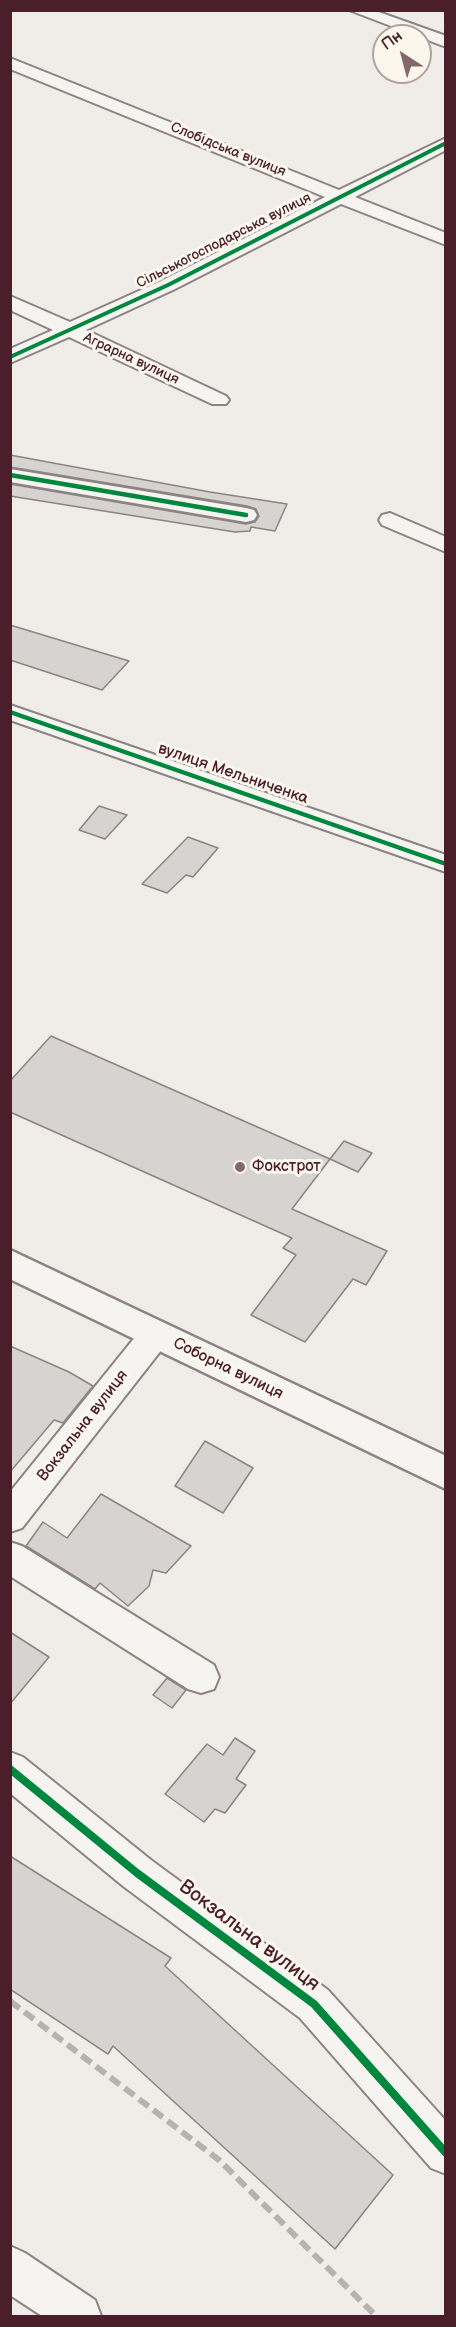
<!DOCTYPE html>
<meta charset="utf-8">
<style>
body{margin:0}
#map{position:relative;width:456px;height:2327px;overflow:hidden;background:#f0ede8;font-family:"Balsamiq Sans",sans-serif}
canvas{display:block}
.frame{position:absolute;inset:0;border:12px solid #4a1f2b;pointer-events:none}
.north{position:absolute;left:372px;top:24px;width:60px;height:60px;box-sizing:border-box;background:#fbf7ec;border:2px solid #b4a19f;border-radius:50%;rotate:324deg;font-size:16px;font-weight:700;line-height:24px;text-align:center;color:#4a1f2b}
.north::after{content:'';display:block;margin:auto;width:21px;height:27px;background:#84676d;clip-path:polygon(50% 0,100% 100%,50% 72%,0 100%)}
</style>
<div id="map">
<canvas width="456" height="2327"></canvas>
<div class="frame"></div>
<div class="north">Пн</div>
</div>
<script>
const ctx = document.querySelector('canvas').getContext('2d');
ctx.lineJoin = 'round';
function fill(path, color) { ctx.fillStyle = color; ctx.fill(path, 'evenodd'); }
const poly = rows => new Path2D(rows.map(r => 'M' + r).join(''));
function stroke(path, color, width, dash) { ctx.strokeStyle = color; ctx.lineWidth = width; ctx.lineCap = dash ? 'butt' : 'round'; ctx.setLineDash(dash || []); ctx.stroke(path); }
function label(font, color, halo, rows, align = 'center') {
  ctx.font = font + ' "Balsamiq Sans",sans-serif'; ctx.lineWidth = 6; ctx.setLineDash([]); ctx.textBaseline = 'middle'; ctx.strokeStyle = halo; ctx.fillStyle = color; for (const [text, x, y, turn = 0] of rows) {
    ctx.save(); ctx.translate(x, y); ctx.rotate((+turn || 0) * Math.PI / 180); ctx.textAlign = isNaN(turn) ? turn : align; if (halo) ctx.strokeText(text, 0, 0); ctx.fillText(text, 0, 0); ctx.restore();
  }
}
const building = poly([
 [10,455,210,492,287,504,275,531,251,527,250,531,235,532,10,496,10,484,246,524,255,522,259,516,256,509,247,506,10,467,10,455],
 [10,625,129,661,102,690,10,660,10,625],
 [99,806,127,815,105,839,79,830,99,806],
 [188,837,218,848,193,877,186,875,167,893,142,884,188,837],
 [51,1036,330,1159,292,1209,387,1251,366,1285,353,1279,305,1342,251,1315,296,1255,283,1248,292,1238,10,1112,10,1081,51,1036],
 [344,1141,372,1153,358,1172,330,1159,344,1141],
 [10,1346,69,1372,93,1386,63,1423,54,1420,10,1472,10,1346],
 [205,1441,253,1468,223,1513,175,1486,205,1441],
 [101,1494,191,1546,166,1573,153,1570,149,1586,128,1606,100,1583,95,1589,26,1546,43,1522,67,1538,101,1494],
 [10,1632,49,1657,10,1704,10,1632],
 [167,1678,186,1690,172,1708,153,1695,167,1678],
 [235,1738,255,1751,236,1779,246,1785,225,1813,215,1809,204,1822,165,1794,207,1744,223,1755,235,1738],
 [10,1856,171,1958,165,1966,393,2175,335,2249,113,2046,108,2054,10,1989,10,1856]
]);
const minor = poly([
 [349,10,373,10,446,36,446,47,349,10],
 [10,58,339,190,446,138,446,150,355,197,446,233,446,245,341,204,175,289,86,330,226,396,229,400,226,404,212,404,69,337,10,363,10,349,53,330,10,310,10,296,70,322,161,281,325,197,10,69,10,58],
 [10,469,246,508,254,510,257,515,254,520,246,522,10,482,10,469],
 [390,513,446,537,446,552,382,525,379,520,382,515,390,513],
 [10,705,446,855,446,872,10,720,10,705],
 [155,1322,166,1326,171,1335,166,1344,22,1528,10,1532,10,1492,144,1326,155,1322],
 [10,1542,22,1546,214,1665,219,1677,214,1689,201,1693,188,1689,10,1576,10,1542],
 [10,1752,23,1757,151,1860,328,1990,446,2121,446,2174,431,2168,300,2018,123,1886,10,1793,10,1752],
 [10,2246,25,2253,95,2300,101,2316,42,2316,10,2295,10,2246]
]);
const major = poly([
 [10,1250,446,1456,446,1489,10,1279,10,1250]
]);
const rail = poly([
 [10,2001,219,2160,376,2316]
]);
const cyclewayFar2 = poly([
 [10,357,168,285,446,143]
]);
const cyclewayFar1 = poly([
 [10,475,246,515],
 [10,712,446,864]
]);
const cycleway = poly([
 [10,1769,137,1873,314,2004,446,2153]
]);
const markers = [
 [240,1167,6,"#84676d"]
];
const farStreetnames = [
 ["Слобідська вулиця",228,150,22],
 ["Сільськогосподарська вулиця",224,241,-27],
 ["Аграрна вулиця",131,359,25]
];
const streetNames = [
 ["вулиця Мельниченка",233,774,19],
 ["Соборна вулиця",228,1369,26],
 ["Вокзальна вулиця",83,1426,-52]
];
const poiNames = [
 ["Фокстрот",252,1167]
];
const nearStreetnames = [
 ["Вокзальна вулиця",249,1936,37]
];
fill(building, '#d7d3d0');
stroke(building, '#8d8383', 1.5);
stroke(minor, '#8d8383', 4);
stroke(major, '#8d8383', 5);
fill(minor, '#f5f4f0');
fill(major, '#f5f4f0');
stroke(rail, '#b7b2b0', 6, [12, 6]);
stroke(cyclewayFar2, '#00873e', 4);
stroke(cyclewayFar1, '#00873e', 4.5);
stroke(cycleway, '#00873e', 8);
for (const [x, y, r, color] of markers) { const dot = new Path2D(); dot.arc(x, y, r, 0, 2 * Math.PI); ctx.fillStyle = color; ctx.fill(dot); stroke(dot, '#fbf7ec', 2); }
label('14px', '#4a1f2b', '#fbf7ec', farStreetnames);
label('16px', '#4a1f2b', '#fbf7ec', streetNames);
label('16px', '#4a1f2b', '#fbf7ec', poiNames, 'left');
label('20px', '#4a1f2b', '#fbf7ec', nearStreetnames);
</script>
